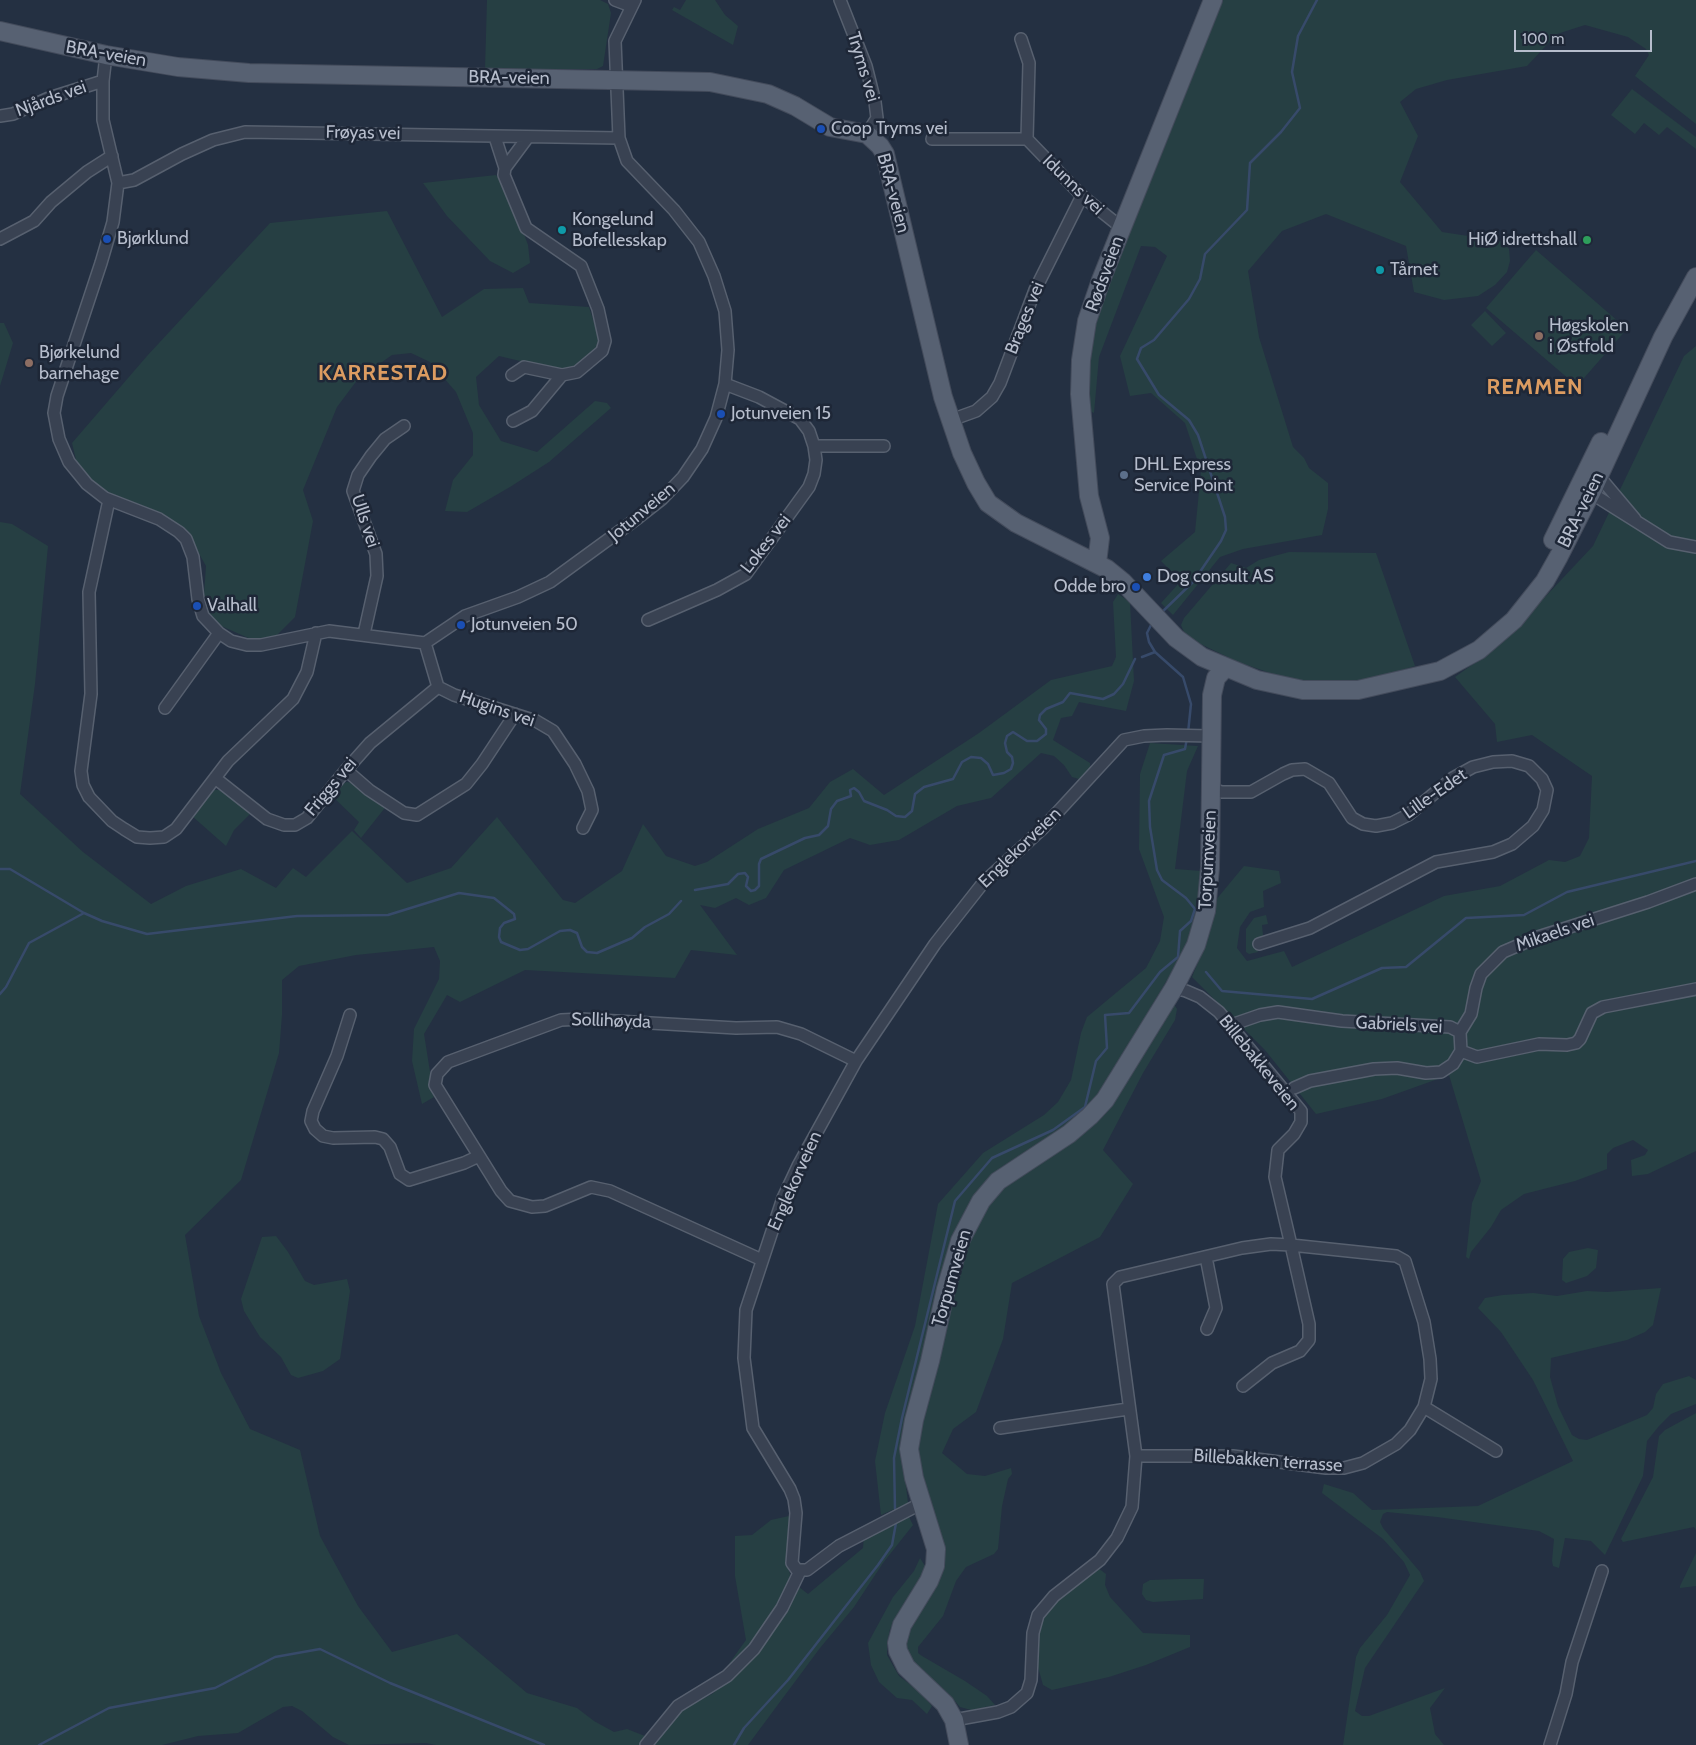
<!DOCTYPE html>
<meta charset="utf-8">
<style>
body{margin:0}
#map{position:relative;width:1696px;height:1745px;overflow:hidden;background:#243042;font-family:Cabin,sans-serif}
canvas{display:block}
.scale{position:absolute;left:1514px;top:30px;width:138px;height:22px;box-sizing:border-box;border:2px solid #b6bdcc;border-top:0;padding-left:6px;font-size:15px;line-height:18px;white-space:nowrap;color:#b6bdcc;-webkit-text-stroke:4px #1e2737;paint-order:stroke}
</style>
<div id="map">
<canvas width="1696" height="1745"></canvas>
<div class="scale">100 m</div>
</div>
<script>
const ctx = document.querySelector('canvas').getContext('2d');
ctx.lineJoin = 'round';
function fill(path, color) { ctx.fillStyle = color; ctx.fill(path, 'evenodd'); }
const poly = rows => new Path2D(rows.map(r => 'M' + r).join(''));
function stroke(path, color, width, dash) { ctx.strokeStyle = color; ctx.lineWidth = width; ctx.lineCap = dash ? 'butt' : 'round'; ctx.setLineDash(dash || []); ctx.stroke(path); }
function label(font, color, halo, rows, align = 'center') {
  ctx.font = font + ' Cabin,sans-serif'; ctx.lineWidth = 5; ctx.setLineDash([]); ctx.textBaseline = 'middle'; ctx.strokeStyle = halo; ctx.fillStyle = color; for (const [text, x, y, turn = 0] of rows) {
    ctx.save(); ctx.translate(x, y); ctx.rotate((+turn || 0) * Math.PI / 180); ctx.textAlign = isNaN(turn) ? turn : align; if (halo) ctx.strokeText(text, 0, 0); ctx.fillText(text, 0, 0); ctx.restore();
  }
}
const green = poly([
 [487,0,600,0,608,4,611,13,603,66,597,69,485,69],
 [686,0,715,0,725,15,738,26,733,45,672,10,674,7,680,10],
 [1223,0,1696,0,1696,124,1635,76,1649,55,1646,49,1628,37,1585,25,1557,34,1527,66,1447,80,1416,89,1400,102,1418,136,1400,182,1442,232,1501,241,1509,249,1510,261,1507,272,1495,285,1478,296,1444,300,1414,292,1406,246,1326,214,1282,231,1248,271,1259,337,1293,447,1304,458,1309,468,1328,483,1328,509,1322,535,1243,549,1220,557,1173,615,1161,603,1181,581,1161,561,1195,532,1201,471,1185,423,1151,393,1130,396,1120,356,1167,256,1155,247,1141,246,1099,357,1094,413,1088,410,1086,368,1102,295,1157,166],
 [1632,89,1696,137,1696,149,1667,127,1659,135,1644,123,1635,134,1611,115],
 [496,175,507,189,528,245,530,263,513,273,490,261,447,216,423,183],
 [387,211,442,317,484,289,523,288,529,303,589,307,600,341,595,351,579,365,558,370,499,356,476,377,479,405,501,441,537,452,595,401,607,403,611,408,549,462,510,487,467,512,445,511,453,480,473,455,473,433,456,392,430,362,411,353,392,355,358,379,337,407,303,490,313,521,295,617,273,639,253,640,219,625,207,610,204,594,206,566,189,536,151,509,98,488,77,464,72,443,147,356,270,223],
 [1536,250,1627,329,1577,386,1486,308],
 [1485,311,1506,333,1492,346,1471,325],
 [0,323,4,323,13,343,0,386],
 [1696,346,1696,1151,1648,1174,1632,1176,1631,1160,1645,1155,1648,1150,1633,1140,1613,1148,1607,1154,1607,1169,1575,1181,1524,1194,1501,1210,1491,1227,1471,1252,1469,1259,1466,1257,1472,1203,1481,1181,1449,1075,1382,1099,1316,1114,1265,1050,1192,977,1205,945,1215,901,1244,866,1279,871,1281,883,1263,891,1264,907,1250,912,1240,927,1237,948,1247,961,1284,951,1292,967,1444,896,1500,886,1549,860,1565,862,1580,856,1589,838,1592,776,1532,735,1497,742,1495,724,1455,677,1483,657,1515,629,1593,546,1684,356],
 [0,522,12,524,48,546,35,684,20,794,83,852,151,904,186,886,241,869,276,888,293,868,306,877,352,831,407,883,451,868,497,817,563,900,575,903,622,871,643,824,666,856,695,866,707,862,758,829,809,808,830,782,853,769,884,795,979,733,1051,680,1112,666,1116,657,1113,602,1118,594,1130,602,1134,681,1126,711,1079,702,1072,716,1061,718,1053,740,1090,763,1090,768,1079,779,1072,777,1064,765,1054,756,1041,753,991,798,957,806,899,840,870,845,850,838,784,870,766,898,749,905,736,898,715,908,700,905,737,955,691,950,675,978,525,970,460,1002,447,995,424,1034,434,1097,422,1104,412,1061,414,1029,439,979,440,961,434,947,356,955,299,966,282,980,282,1015,279,1053,241,1180,185,1235,199,1316,221,1373,250,1429,300,1450,320,1536,358,1606,392,1652,457,1634,527,1693,577,1708,594,1721,614,1732,627,1729,645,1736,640,1745,436,1745,426,1743,349,1745,333,1737,302,1711,292,1706,283,1707,238,1733,198,1736,162,1745,0,1745],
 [1289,552,1376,553,1415,666,1380,677,1345,682,1312,682,1279,676,1238,662,1186,637,1181,625,1184,618,1231,563,1246,568,1259,560],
 [1150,743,1198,746,1187,771,1175,869,1202,871,1197,912,1189,943,1112,1073,1087,1109,1068,1125,1000,1168,981,1188,964,1213,956,1229,942,1281,905,1478,908,1503,881,1515,875,1461,885,1413,915,1326,938,1204,983,1153,1044,1115,1058,1102,1071,1080,1081,1033,1087,1017,1146,968,1160,941,1164,917,1139,849,1140,774],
 [347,782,355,784,384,805,384,809,361,838,354,830,359,822,332,796,341,785],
 [214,790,220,790,251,813,234,830,226,846,192,816,210,792],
 [1266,915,1268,924,1262,925,1263,935,1261,940,1255,942,1258,952,1249,954,1246,952,1246,929,1254,918],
 [1173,1003,1177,1009,1175,1020,1143,1073,1103,1150,1133,1184,1100,1237,1012,1283,1003,1339,976,1412,953,1429,942,1453,967,1474,985,1476,1011,1468,1012,1474,1008,1479,1002,1506,998,1549,994,1554,966,1567,956,1581,943,1616,918,1647,918,1653,922,1656,965,1681,987,1696,995,1705,971,1710,960,1707,949,1694,939,1690,904,1653,904,1632,938,1579,915,1452,956,1273,974,1225,996,1193,1075,1138],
 [276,1236,288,1252,305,1281,314,1285,347,1279,350,1291,340,1359,323,1371,298,1378,291,1375,281,1357,260,1337,244,1311,241,1299,262,1237],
 [1588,1248,1598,1250,1596,1268,1587,1276,1566,1283,1562,1280,1563,1259,1569,1252],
 [1661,1288,1653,1325,1645,1332,1627,1340,1551,1358,1550,1377,1558,1406,1572,1435,1579,1439,1587,1440,1647,1415,1653,1408,1656,1394,1663,1384,1689,1376,1696,1380,1696,1404,1671,1414,1659,1426,1647,1441,1643,1476,1605,1555,1591,1541,1565,1538,1559,1568,1553,1566,1552,1561,1554,1539,1539,1531,1437,1517,1387,1512,1383,1514,1380,1522,1383,1528,1420,1572,1424,1581,1365,1668,1355,1711,1362,1716,1369,1716,1445,1688,1430,1708,1435,1734,1444,1745,1343,1745,1356,1657,1360,1648,1387,1615,1410,1575,1404,1562,1383,1539,1322,1493,1324,1484,1353,1493,1372,1510,1478,1506,1573,1461,1533,1380,1501,1332,1478,1308,1485,1298,1503,1295,1533,1293,1557,1296,1587,1291,1607,1292],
 [1696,1413,1696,1530,1694,1527,1623,1542,1621,1539,1653,1477,1659,1436,1665,1430],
 [908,1515,913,1525,883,1563,854,1607,820,1648,748,1745,651,1745,680,1711,712,1694,745,1667,767,1640,799,1587,808,1594,863,1548,864,1536],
 [789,1516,790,1523,787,1556,790,1575,789,1585,751,1644,728,1665,746,1640,735,1576,735,1536,752,1535,771,1520],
 [1696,1553,1696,1586,1680,1588,1680,1586],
 [920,1558,925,1566,919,1582,890,1629,887,1644,887,1655,899,1676,919,1691,932,1706,927,1714,912,1700,897,1698,879,1682,871,1665,868,1643,893,1597,914,1571],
 [1098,1568,1106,1574,1105,1585,1110,1597,1143,1633,1190,1635,1190,1647,1146,1665,1109,1677,1052,1690,1043,1685,1038,1667,1036,1643,1040,1624,1051,1607],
 [1179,1579,1204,1579,1203,1599,1153,1602,1146,1600,1142,1594,1143,1584,1150,1580]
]);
const stream = poly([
 [1161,613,1193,582,1221,541,1226,530,1225,517,1198,435,1189,420,1159,395,1137,359,1141,348,1154,340,1189,299,1200,279,1205,254,1247,210,1250,163,1281,132,1300,108,1292,72,1298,36,1317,0],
 [1152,623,1147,633,1149,642,1155,652,1183,677,1191,704,1188,733],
 [1142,657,1155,652],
 [0,869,10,869,84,913,102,921,147,934,297,916,388,915,459,893,494,898,514,914,515,919,504,923,500,928,499,937,501,942,520,950,528,949,560,931,570,930,577,933,582,947,587,952,597,953,632,938,645,927,669,914,681,901],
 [695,890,728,884,738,874,745,873,748,877,746,886,751,891,755,890,759,886,759,864,761,859,805,838,819,835,828,826,831,809,837,801,851,796,850,790,854,788,859,792,864,801,887,810,896,816,905,817,912,811,915,794,924,787,953,779,962,762,971,757,981,758,988,764,993,775,1004,773,1011,769,1013,763,1012,757,1007,752,1005,743,1007,736,1013,732,1027,741,1037,741,1046,734,1046,729,1039,720,1040,715,1046,709,1063,702,1070,693,1103,699,1114,694,1123,684,1135,659],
 [1206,972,1222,991,1312,999,1382,968,1406,967,1466,918,1524,915,1567,892,1696,861],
 [0,994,6,987,29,943,84,913],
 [895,1509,894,1458,902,1418,955,1201,992,1158,1053,1130,1085,1107,1096,1061,1107,1048,1105,1015,1129,1013,1160,972,1178,957,1180,931,1191,921,1195,909,1186,898,1162,880,1157,870,1150,827,1149,801,1164,755,1185,749,1187,738],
 [39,1745,109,1708,215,1688,275,1657,320,1649,390,1683,544,1745],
 [734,1745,744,1728,788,1680,878,1565,892,1545,896,1523]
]);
const minor = poly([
 [615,0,631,6],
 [840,0,866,66,875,102,877,118,867,134],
 [1021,39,1029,63,1027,139],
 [106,55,103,81,103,120,118,183,113,222,101,263,57,396,54,413,59,439,69,462,87,484,105,498,159,519,179,532,186,539,193,557,198,599,203,616,219,633,231,641,247,645,261,645,329,631,425,643],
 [0,116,13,114,49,98,103,81],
 [495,137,505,168],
 [932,139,1027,139,1082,196,1122,228],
 [118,183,134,180,182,154,213,140,245,132,619,138],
 [0,239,34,221,51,202,87,172,112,156],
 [512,375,524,367,562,375],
 [951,420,976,411,992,397,1000,383,1035,290,1082,196],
 [513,421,532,411,562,375,577,372,602,351,605,341,598,309,581,266,526,228,504,175,505,168,528,137],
 [814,446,884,446],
 [1593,478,1598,477,1603,481,1635,519],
 [1588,488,1591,493,1669,542,1696,547],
 [109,500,89,592,91,694,81,771,83,785,89,797,112,821,124,829,137,837,150,838,164,837,176,829,228,761,293,699,307,672,316,633],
 [648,620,717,590,746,574,809,487,814,474,816,460,814,446,809,431,800,419,759,397,725,384],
 [364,634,377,576,376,554,353,491,358,475,371,456,385,439,404,426],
 [425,643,465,616,518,597,550,582,639,517,662,499,683,477,702,449,716,418,725,384,728,350,725,311,714,276,699,242,674,210,627,161,619,138,615,41,635,0],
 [425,643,438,687,454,695,536,721,553,731,575,764,588,791,592,810,583,828],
 [165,708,219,633],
 [346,770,369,790,404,813,417,815,466,784,482,764,515,714],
 [215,778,267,819,284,825,295,825,307,818,346,770,370,743,438,687],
 [1211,789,1222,792,1251,792,1283,774,1292,770,1305,769,1329,783,1352,818,1363,824,1376,826,1392,823,1408,815,1453,778,1473,767,1493,762,1512,761,1529,766,1542,779,1547,790,1543,810,1533,826,1512,844,1493,852,1436,862,1310,928,1259,944],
 [1174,988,1186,991,1200,997,1219,1012,1301,1111,1301,1122,1294,1134,1278,1150,1275,1177,1291,1245,1396,1256,1405,1261,1424,1322,1430,1359,1431,1379,1424,1407,1496,1451],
 [350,1015,337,1056,313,1111,311,1121,315,1129,323,1136,333,1138,375,1137,383,1139,390,1147,400,1174,409,1180,464,1163,479,1156],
 [1231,1025,1260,1015,1278,1012,1342,1021,1450,1027,1460,1032],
 [1460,1032,1471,1014,1476,988,1481,974,1503,952,1538,937,1648,902,1696,884],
 [1461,1051,1477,1057,1539,1044,1567,1045,1576,1043,1580,1039,1592,1013,1603,1007,1696,989],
 [1294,1088,1310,1081,1374,1069,1397,1068,1426,1073,1441,1072,1453,1064,1461,1051,1460,1032],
 [1206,1257,1216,1308,1207,1329],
 [762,1260,610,1191,591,1187,545,1206,532,1207,510,1201,501,1191,435,1085,437,1074,448,1062,561,1020,582,1019,736,1028,777,1027,801,1034,856,1061],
 [1243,1386,1272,1363,1300,1351,1309,1340,1309,1324,1291,1245,1271,1244,1242,1248,1120,1277,1113,1284,1136,1456,1233,1456,1326,1468,1344,1468,1363,1463,1396,1444,1410,1430,1424,1407],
 [1000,1428,1128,1409],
 [922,1503,839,1546,807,1570,797,1570,792,1563,796,1513,794,1499,790,1489,753,1428,744,1358,746,1310,783,1198,798,1166,856,1061,935,944,983,883,1043,828,1124,740,1144,736,1167,735,1210,736],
 [954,1720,998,1712,1011,1707,1027,1693,1031,1680,1033,1633,1038,1615,1054,1596,1100,1560,1117,1538,1132,1507,1136,1456],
 [646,1745,678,1706,727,1676,754,1649,782,1608,800,1571],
 [1550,1745,1566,1694,1572,1662,1602,1571]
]);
const primary = poly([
 [0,31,106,55,178,67,249,73,710,82,768,94,795,106,830,127,867,134,880,146,885,154,943,397,962,453,976,483,988,503,1016,523,1107,569,1123,582,1176,638,1202,657,1257,680,1303,690,1358,690,1440,671,1479,650,1514,620,1545,581,1559,556,1591,493,1663,337,1696,277],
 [1553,540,1601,442],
 [1097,563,1100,538,1089,496,1080,394,1081,360,1087,321,1101,280,1213,0],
 [959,1745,954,1720,945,1704,906,1667,898,1651,897,1643,902,1625,929,1581,935,1566,936,1549,914,1478,909,1449,914,1420,930,1361,946,1289,960,1241,981,1201,998,1181,1069,1134,1090,1116,1105,1100,1174,988,1196,945,1206,911,1210,868,1212,695,1216,678,1225,668]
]);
const markers = [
 [821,129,5,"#1a4fb4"],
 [562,230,5,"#0f9aa8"],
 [107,239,5,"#1a4fb4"],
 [1587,240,5,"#2e9e5b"],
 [1380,270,5,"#0f9aa8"],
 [1539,336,5,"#8d6e63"],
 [29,363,5,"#8d6e63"],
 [721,414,5,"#1a4fb4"],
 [1124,475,5,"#5c6f8a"],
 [1147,577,5,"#3f7fe0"],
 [1136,587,5,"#1a4fb4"],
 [197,606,5,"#1a4fb4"],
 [461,625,5,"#1a4fb4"]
];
const streetNames = [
 ["BRA-veien",106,54,10],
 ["Tryms vei",863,67,73],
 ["BRA-veien",509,78,1],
 ["Njårds vei",51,99,-20],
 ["Frøyas vei",363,133,1],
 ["Idunns vei",1073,185,44],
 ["BRA-veien",893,193,75],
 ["Rødsveien",1105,274,-70],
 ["Brages vei",1025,318,-68],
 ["BRA-veien",1581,510,-64],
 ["Jotunveien",642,512,-40],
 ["Ulls vei",365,521,72],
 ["Lokes vei",766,544,-52],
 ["Hugins vei",497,709,19],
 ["Friggs vei",331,787,-50],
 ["Lille-Edet",1435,794,-35],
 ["Englekorveien",1020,848,-44],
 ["Torpumveien",1208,860,-87],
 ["Mikaels vei",1555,933,-19],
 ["Sollihøyda",611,1021,2],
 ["Gabriels vei",1399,1025,3],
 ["Billebakkeveien",1259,1063,51],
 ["Englekorveien",795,1181,-66],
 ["Torpumveien",952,1278,-74],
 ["Billebakken terrasse",1268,1461,4]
];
const poiNames = [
 ["Coop Tryms vei",831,129],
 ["Kongelund",572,220],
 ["Bofellesskap",572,241],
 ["Bjørklund",117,239],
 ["HiØ idrettshall",1577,240,"right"],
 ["Tårnet",1390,270],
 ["Høgskolen",1549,326],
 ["i Østfold",1549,347],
 ["Bjørkelund",39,353],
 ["barnehage",39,374],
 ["Jotunveien 15",731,414],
 ["DHL Express",1134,465],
 ["Service Point",1134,486],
 ["Dog consult AS",1157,577],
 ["Odde bro",1126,587,"right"],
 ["Valhall",207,606],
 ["Jotunveien 50",471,625]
];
const districtNames = [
 ["KARRESTAD",383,374],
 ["REMMEN",1535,388]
];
fill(green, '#263f43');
stroke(stream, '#374a6a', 2.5);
stroke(minor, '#57606f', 14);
stroke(primary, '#434b5b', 20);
stroke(minor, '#394252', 11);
stroke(primary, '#576172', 18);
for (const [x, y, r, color] of markers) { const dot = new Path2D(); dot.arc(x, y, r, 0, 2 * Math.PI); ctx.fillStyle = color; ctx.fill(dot); stroke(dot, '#1e2737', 2); }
label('18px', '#b6bdcc', '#1e2737', streetNames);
label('18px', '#b6bdcc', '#1e2737', poiNames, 'left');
ctx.letterSpacing = '1px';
label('bold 22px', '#dc9c61', '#1e2737', districtNames);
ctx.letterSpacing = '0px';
</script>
